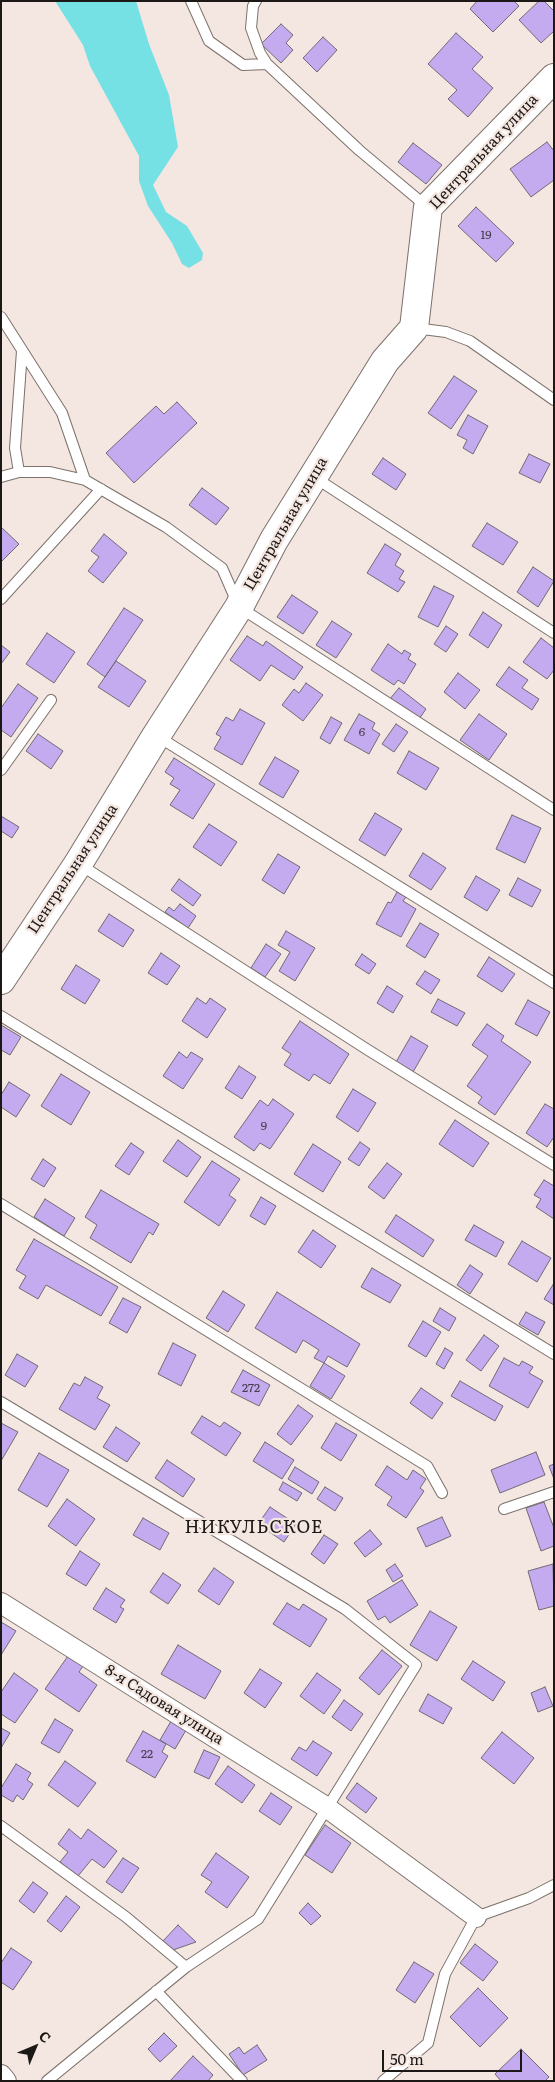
<!DOCTYPE html>
<meta charset="utf-8">
<style>
body{margin:0}
#map{position:relative;width:555px;height:2082px;overflow:hidden;background:#f4e6e0;font-family:Literata,serif}
canvas{display:block}
.frame{position:absolute;inset:0;border:2px solid #1c1815;pointer-events:none}
.north{position:absolute;left:10px;top:2022px;width:50px;height:50px;-webkit-text-stroke:4px #f4e6e0;paint-order:stroke;rotate:45deg;font-size:14px;font-weight:700;line-height:20px;text-align:center;color:#1c1815}
.north::after{content:'';display:block;margin:auto;width:18px;height:22px;background:#1c1815;clip-path:polygon(50% 0,100% 100%,50% 72%,0 100%)}
.scale{position:absolute;left:382px;top:2050px;width:140px;height:22px;box-sizing:border-box;border:2px solid #1c1815;border-top:0;padding-left:6px;font-size:15px;line-height:18px;white-space:nowrap;color:#1c1815;-webkit-text-stroke:4px #f4e6e0;paint-order:stroke}
</style>
<div id="map">
<canvas width="555" height="2082"></canvas>
<div class="frame"></div>
<div class="north">С</div>
<div class="scale">50 m</div>
</div>
<script>
const ctx = document.querySelector('canvas').getContext('2d');
ctx.lineJoin = 'round';
function fill(path, color) { ctx.fillStyle = color; ctx.fill(path, 'evenodd'); }
const poly = rows => new Path2D(rows.map(r => 'M' + r).join(''));
function stroke(path, color, width, dash) { ctx.strokeStyle = color; ctx.lineWidth = width; ctx.lineCap = dash ? 'butt' : 'round'; ctx.setLineDash(dash || []); ctx.stroke(path); }
function label(font, color, halo, rows, align = 'center') {
  ctx.font = font + ' Literata,serif'; ctx.lineWidth = 4.5; ctx.setLineDash([]); ctx.textBaseline = 'middle'; ctx.strokeStyle = halo; ctx.fillStyle = color; for (const [text, x, y, turn = 0] of rows) {
    ctx.save(); ctx.translate(x, y); ctx.rotate((+turn || 0) * Math.PI / 180); ctx.textAlign = isNaN(turn) ? turn : align; if (halo) ctx.strokeText(text, 0, 0); ctx.fillText(text, 0, 0); ctx.restore();
  }
}
const water = poly([
 [55,1,136,1,149,44,169,95,178,147,153,185,166,212,187,226,203,253,202,260,189,268,182,264,172,243,148,206,139,181,139,156,90,66,83,45]
]);
const building = poly([
 [477,1,514,1,519,6,493,32,470,9,477,1],
 [539,1,544,1,554,11,554,31,541,43,519,20,539,1],
 [281,24,293,35,286,43,293,50,281,63,261,44,281,24],
 [456,33,483,57,472,69,493,88,468,117,448,99,457,90,428,64,456,33],
 [323,37,337,50,317,72,303,58,323,37],
 [547,142,554,151,554,180,531,197,510,169,547,142],
 [413,143,442,165,426,184,398,162,413,143],
 [476,207,514,243,496,262,458,226,476,207],
 [454,376,477,391,451,429,428,413,454,376],
 [177,402,197,423,134,483,106,453,156,406,164,414,177,402],
 [468,415,488,426,473,454,463,448,467,440,457,435,468,415],
 [529,454,550,464,540,483,519,473,529,454],
 [383,458,406,474,396,490,372,474,383,458],
 [202,488,229,508,216,525,189,505,202,488],
 [487,523,518,542,503,565,472,546,487,523],
 [1,527,19,544,1,562,1,527],
 [104,534,127,553,103,583,88,571,99,557,91,551,104,534],
 [385,544,401,554,395,565,404,571,399,579,405,582,398,592,367,573,385,544],
 [533,567,554,581,538,607,517,592,533,567],
 [434,586,454,596,438,627,418,617,434,586],
 [292,595,318,612,303,634,277,617,292,595],
 [124,608,143,620,105,677,87,664,124,608],
 [483,612,502,625,488,648,469,635,483,612],
 [332,621,352,634,336,658,316,645,332,621],
 [446,626,458,634,446,652,434,644,446,626],
 [47,633,75,652,54,683,26,664,47,633],
 [247,636,263,646,266,641,303,667,294,680,271,665,260,681,230,660,247,636],
 [541,638,554,648,554,670,547,679,523,662,541,638],
 [388,644,402,654,404,650,411,654,408,659,416,664,404,684,398,680,394,685,371,670,388,644],
 [1,645,10,652,1,664,1,645],
 [116,661,146,681,129,707,98,687,116,661],
 [509,667,528,680,522,688,539,699,532,710,496,685,509,667],
 [458,673,480,690,465,709,444,692,458,673],
 [306,683,323,695,303,721,282,705,294,689,299,693,306,683],
 [18,684,38,698,11,737,1,730,1,708,18,684],
 [399,688,426,709,417,722,389,700,399,688],
 [240,709,265,723,242,765,214,749,221,737,216,734,226,717,233,721,240,709],
 [359,714,375,723,372,729,380,734,369,754,344,740,359,714],
 [479,714,507,734,489,760,460,740,479,714],
 [331,717,342,723,330,744,320,738,331,717],
 [396,724,408,732,394,752,382,744,396,724],
 [38,734,63,751,51,769,26,751,38,734],
 [409,751,439,768,426,790,397,773,409,751],
 [275,757,299,771,283,798,259,784,275,757],
 [174,758,215,784,193,819,170,805,180,790,170,784,174,778,165,772,174,758],
 [375,813,402,829,385,856,359,840,375,813],
 [512,815,541,828,525,863,496,849,512,815],
 [1,816,19,827,12,838,1,831,1,816],
 [209,824,237,842,221,866,193,847,209,824],
 [423,853,446,868,431,890,409,876,423,853],
 [278,854,300,867,284,894,262,880,278,854],
 [476,876,500,890,487,911,464,897,476,876],
 [518,878,541,890,532,907,509,895,518,878],
 [179,879,201,895,193,906,171,890,179,879],
 [397,892,406,897,403,901,416,909,401,937,376,924,388,902,391,903,397,892],
 [180,904,196,916,188,928,165,912,169,907,174,911,180,904],
 [109,914,134,930,123,947,98,931,109,914],
 [420,923,439,934,425,958,406,946,420,923],
 [286,931,315,948,295,981,279,971,290,952,278,945,286,931],
 [266,944,281,954,265,977,251,968,266,944],
 [161,953,180,966,167,985,148,973,161,953],
 [362,954,376,964,369,974,355,965,362,954],
 [489,957,515,974,502,992,477,976,489,957],
 [76,965,100,980,85,1004,61,989,76,965],
 [425,971,440,980,431,994,416,984,425,971],
 [387,986,403,996,393,1013,377,1003,387,986],
 [197,998,206,1004,210,998,226,1009,207,1038,182,1021,197,998],
 [438,999,465,1013,457,1026,431,1012,438,999],
 [528,1000,550,1012,537,1036,515,1024,528,1000],
 [300,1021,349,1054,330,1084,314,1074,309,1081,284,1065,291,1054,282,1048,300,1021],
 [487,1024,504,1036,501,1041,531,1062,495,1115,478,1103,482,1097,467,1086,488,1056,472,1045,487,1024],
 [1,1025,21,1037,10,1055,1,1050,1,1025],
 [411,1036,428,1046,413,1072,396,1062,411,1036],
 [179,1052,187,1058,191,1052,203,1059,183,1089,163,1076,179,1052],
 [239,1066,256,1077,242,1099,225,1088,239,1066],
 [61,1074,90,1092,71,1125,41,1106,61,1074],
 [9,1082,30,1095,16,1117,1,1107,1,1095,9,1082],
 [353,1089,376,1103,358,1132,336,1117,353,1089],
 [273,1099,294,1114,270,1149,260,1143,254,1151,234,1137,260,1100,268,1106,273,1099],
 [545,1104,554,1109,554,1137,547,1147,526,1133,545,1104],
 [455,1120,489,1143,473,1167,439,1144,455,1120],
 [178,1140,201,1157,187,1177,163,1161,178,1140],
 [360,1142,370,1149,359,1166,348,1159,360,1142],
 [131,1143,144,1152,129,1175,115,1166,131,1143],
 [313,1144,341,1162,323,1192,294,1174,313,1144],
 [43,1159,56,1168,44,1187,31,1179,43,1159],
 [212,1161,240,1179,229,1195,236,1200,219,1226,184,1202,212,1161],
 [387,1163,402,1174,384,1199,368,1187,387,1163],
 [544,1180,554,1186,554,1219,536,1207,541,1199,534,1195,544,1180],
 [101,1190,159,1224,153,1235,149,1232,131,1263,90,1238,97,1225,85,1217,101,1190],
 [261,1197,276,1206,265,1225,250,1216,261,1197],
 [45,1199,75,1218,64,1236,34,1217,45,1199],
 [396,1215,434,1240,423,1257,385,1232,396,1215],
 [474,1225,504,1242,496,1257,465,1240,474,1225],
 [313,1230,336,1246,321,1268,298,1252,313,1230],
 [34,1239,118,1287,101,1316,46,1285,38,1299,19,1288,26,1276,16,1270,34,1239],
 [522,1241,551,1258,537,1282,508,1264,522,1241],
 [470,1265,483,1274,470,1294,457,1285,470,1265],
 [372,1268,401,1285,390,1303,361,1287,372,1268],
 [554,1283,554,1305,544,1299,554,1283],
 [223,1291,245,1305,228,1332,206,1318,223,1291],
 [277,1292,360,1344,347,1367,328,1356,324,1363,314,1358,319,1350,303,1340,296,1353,255,1328,277,1292],
 [123,1298,141,1307,127,1333,109,1323,123,1298],
 [440,1308,456,1318,449,1331,433,1321,440,1308],
 [526,1312,545,1322,538,1335,519,1324,526,1312],
 [423,1321,441,1332,426,1357,408,1346,423,1321],
 [484,1335,499,1346,481,1371,466,1360,484,1335],
 [173,1343,196,1355,181,1386,158,1374,173,1343],
 [445,1348,453,1353,444,1369,436,1364,445,1348],
 [17,1354,38,1366,25,1387,5,1375,17,1354],
 [504,1358,519,1366,522,1361,533,1367,529,1373,543,1381,528,1408,489,1386,504,1358],
 [324,1363,345,1376,331,1399,310,1386,324,1363],
 [243,1370,270,1385,259,1406,231,1392,243,1370],
 [85,1377,103,1387,97,1398,110,1405,95,1430,59,1409,74,1383,80,1386,85,1377],
 [460,1381,503,1406,495,1421,451,1396,460,1381],
 [421,1388,443,1403,432,1419,410,1403,421,1388],
 [298,1405,313,1416,291,1445,277,1434,298,1405],
 [202,1416,220,1427,224,1422,241,1433,226,1456,191,1433,202,1416],
 [1,1423,18,1432,1,1461,1,1423],
 [336,1423,357,1435,341,1461,321,1448,336,1423],
 [116,1427,140,1443,127,1462,103,1447,116,1427],
 [265,1442,294,1460,282,1479,253,1461,265,1442],
 [536,1452,545,1475,500,1493,491,1470,536,1452],
 [39,1453,69,1470,47,1507,18,1490,39,1453],
 [167,1460,195,1479,183,1497,155,1478,167,1460],
 [554,1464,554,1479,549,1466,554,1464],
 [387,1466,407,1480,413,1470,426,1479,420,1488,424,1491,406,1518,387,1505,392,1497,375,1485,387,1466],
 [295,1467,319,1482,312,1494,288,1479,295,1467],
 [283,1482,302,1493,297,1501,279,1490,283,1482],
 [325,1487,343,1498,335,1511,317,1499,325,1487],
 [67,1499,95,1519,76,1546,48,1526,67,1499],
 [544,1502,554,1528,554,1546,541,1551,526,1508,544,1502],
 [270,1507,296,1524,284,1542,258,1524,270,1507],
 [442,1517,451,1536,426,1547,417,1528,442,1517],
 [143,1518,169,1533,160,1550,133,1535,143,1518],
 [370,1530,382,1544,365,1557,354,1543,370,1530],
 [324,1535,338,1544,324,1564,311,1554,324,1535],
 [80,1551,100,1564,86,1586,66,1574,80,1551],
 [395,1564,403,1576,393,1582,386,1570,395,1564],
 [553,1564,554,1606,539,1610,528,1571,553,1564],
 [214,1568,234,1582,219,1605,198,1591,214,1568],
 [163,1573,181,1585,168,1604,150,1592,163,1573],
 [402,1580,418,1605,390,1623,385,1616,378,1620,367,1601,402,1580],
 [106,1588,125,1600,120,1607,124,1609,116,1623,93,1609,106,1588],
 [287,1603,299,1610,303,1604,327,1619,310,1647,273,1624,287,1603],
 [430,1611,457,1627,437,1661,410,1645,430,1611],
 [1,1622,16,1631,1,1655,1,1622],
 [178,1645,221,1671,205,1699,161,1674,178,1645],
 [382,1650,402,1666,379,1695,359,1678,382,1650],
 [70,1653,85,1663,79,1672,97,1685,79,1712,45,1689,70,1653],
 [473,1661,505,1682,493,1701,461,1679,473,1661],
 [260,1669,282,1683,265,1708,244,1693,260,1669],
 [14,1673,38,1690,15,1723,1,1714,1,1692,14,1673],
 [317,1673,341,1690,324,1714,300,1696,317,1673],
 [545,1687,553,1706,538,1712,531,1693,545,1687],
 [428,1694,452,1708,443,1724,419,1711,428,1694],
 [344,1700,363,1714,351,1731,332,1717,344,1700],
 [174,1716,189,1725,175,1749,160,1740,174,1716],
 [55,1719,73,1730,59,1753,41,1743,55,1719],
 [1,1728,10,1733,1,1748,1,1728],
 [143,1731,166,1744,162,1752,168,1756,155,1778,126,1761,143,1731],
 [502,1732,534,1758,514,1784,481,1758,502,1732],
 [313,1741,332,1753,317,1776,291,1759,299,1747,306,1751,313,1741],
 [204,1750,220,1757,209,1779,194,1772,204,1750],
 [65,1761,96,1783,78,1807,48,1785,65,1761],
 [16,1764,31,1773,27,1780,33,1784,23,1800,17,1795,13,1802,1,1795,1,1788,16,1764],
 [228,1766,255,1785,242,1803,215,1784,228,1766],
 [357,1783,377,1798,366,1813,346,1798,357,1783],
 [271,1793,292,1807,280,1825,259,1811,271,1793],
 [325,1825,351,1843,332,1873,305,1855,325,1825],
 [69,1829,81,1839,88,1829,117,1851,104,1868,92,1859,78,1876,60,1862,68,1852,58,1844,69,1829],
 [216,1853,249,1877,227,1908,205,1892,212,1882,201,1875,216,1853],
 [123,1858,139,1868,122,1893,106,1882,123,1858],
 [33,1882,48,1893,34,1913,19,1901,33,1882],
 [66,1896,80,1907,61,1932,47,1921,66,1896],
 [308,1903,321,1916,311,1925,299,1913,308,1903],
 [178,1925,196,1942,173,1950,163,1941,178,1925],
 [475,1944,498,1962,483,1981,460,1963,475,1944],
 [11,1948,32,1962,13,1990,1,1982,1,1963,11,1948],
 [414,1962,434,1974,415,2003,396,1990,414,1962],
 [478,1988,508,2018,480,2047,450,2017,478,1988],
 [164,2033,177,2046,160,2062,148,2049,164,2033],
 [257,2045,267,2060,243,2075,229,2054,239,2047,244,2054,257,2045],
 [521,2049,549,2077,545,2081,501,2081,495,2074,521,2049],
 [193,2056,213,2075,208,2081,170,2081,193,2056]
]);
const lane = poly([
 [191,1,209,41,243,65,267,64],
 [256,1,253,6,251,28,260,53,267,64,359,150,426,206],
 [1,317,62,413,85,480],
 [415,328,446,332,470,341,554,400],
 [19,472,15,448,22,351],
 [1,477,19,472,50,472,85,480,166,527,222,568,239,607,554,810],
 [314,477,554,633],
 [1,599,101,489],
 [157,736,554,983],
 [1,770,51,700],
 [79,864,368,1050,554,1165],
 [1,1016,554,1354],
 [1,1204,427,1466,442,1493],
 [1,1402,345,1609,416,1665,258,1919,186,1967,47,2081],
 [504,1509,554,1492],
 [1,1826,126,1917,186,1967],
 [156,1991,242,2081],
 [383,2081,428,2043,445,1974,476,1917,529,1898,554,1885]
]);
const street = poly([
 [1,1603,326,1807,476,1917],
 [1,2075,6,2081]
]);
const secondary = poly([
 [1,980,78,864,156,736,239,607,274,540,385,361,414,328,428,207,554,78]
]);
const numberNames = [
 ["19",486,235],
 ["6",362,732],
 ["9",264,1126],
 ["272",251,1388],
 ["22",147,1754]
];
const streetNames = [
 ["Центральная улица",484,152,-47],
 ["Центральная улица",286,524,-60],
 ["Центральная улица",73,869,-57],
 ["8-я Садовая улица",164,1705,32]
];
const quarterNames = [
 ["НИКУЛЬСКОЕ",254,1528]
];
fill(water, '#76e1e5');
fill(building, '#c4aaee');
stroke(building, '#6f6b76', 1);
stroke(lane, '#7c716b', 12);
stroke(street, '#7c716b', 22);
stroke(secondary, '#7c716b', 30);
stroke(lane, '#fff', 10);
stroke(street, '#fff', 20);
stroke(secondary, '#fff', 28);
label('12px', '#463c4b', null, numberNames);
label('15px', '#1c1815', '#f4e6e0', streetNames);
ctx.letterSpacing = '1px';
label('18px', '#1c1815', '#f4e6e0', quarterNames);
ctx.letterSpacing = '0px';
</script>
